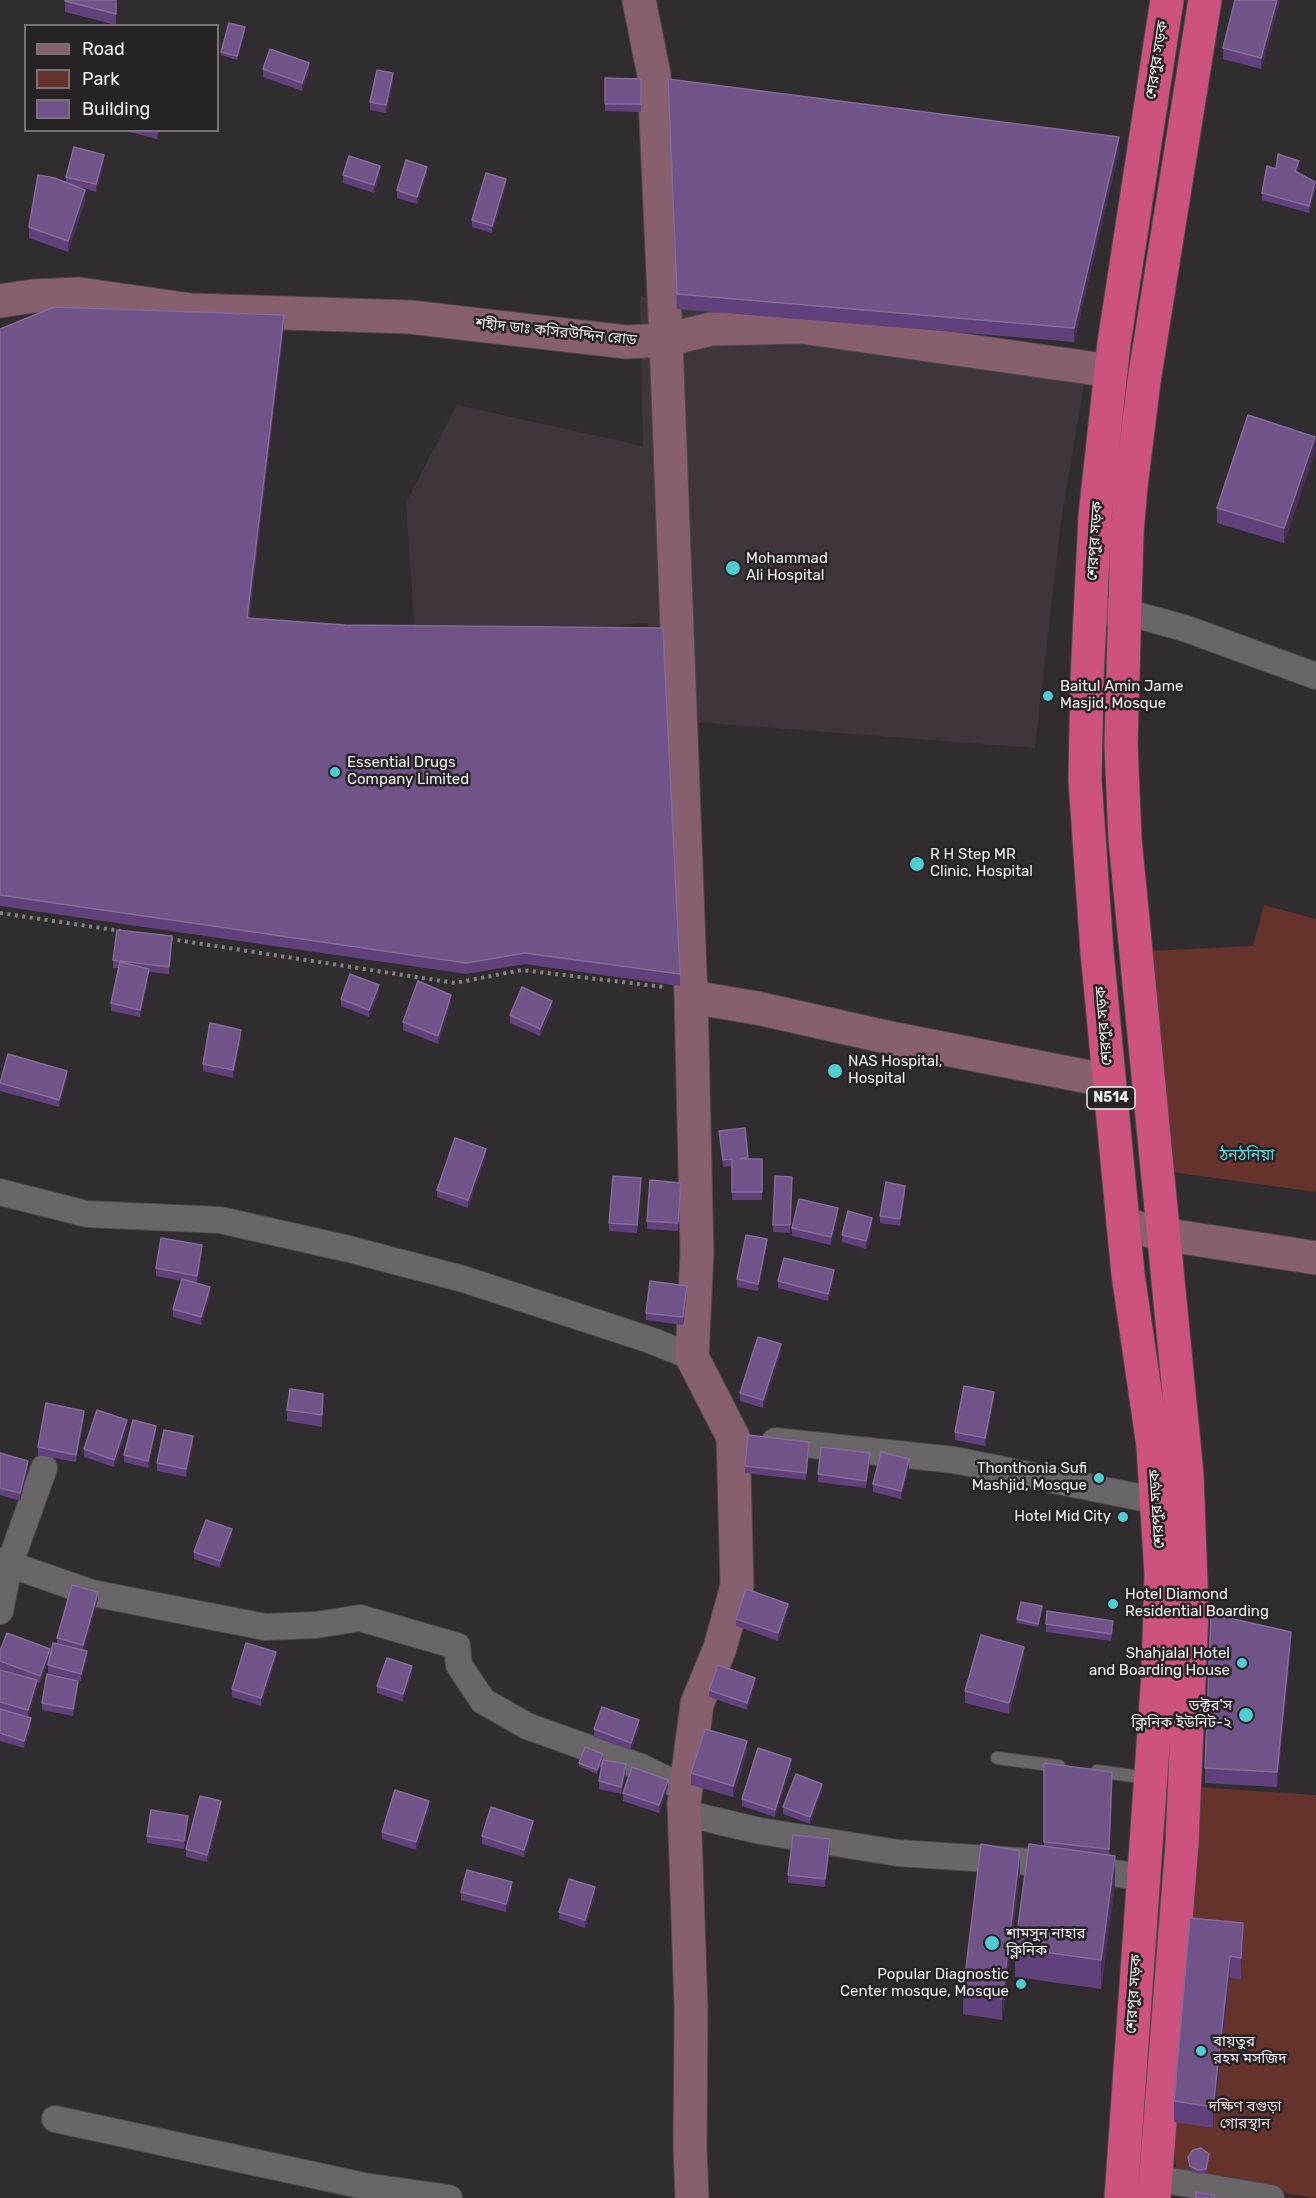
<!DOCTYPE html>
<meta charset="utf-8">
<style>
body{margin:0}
#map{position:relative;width:1316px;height:2198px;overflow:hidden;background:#302c2f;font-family:Rubik,sans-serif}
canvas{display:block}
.legend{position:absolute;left:24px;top:24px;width:195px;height:108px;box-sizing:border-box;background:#262225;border:2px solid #767376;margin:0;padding:8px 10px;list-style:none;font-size:18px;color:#efedef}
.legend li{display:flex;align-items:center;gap:12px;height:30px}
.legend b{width:30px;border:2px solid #767376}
</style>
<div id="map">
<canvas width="1316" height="2198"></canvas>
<ul class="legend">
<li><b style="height:8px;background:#875f6f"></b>Road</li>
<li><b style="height:16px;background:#65322c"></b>Park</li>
<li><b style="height:16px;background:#705388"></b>Building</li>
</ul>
</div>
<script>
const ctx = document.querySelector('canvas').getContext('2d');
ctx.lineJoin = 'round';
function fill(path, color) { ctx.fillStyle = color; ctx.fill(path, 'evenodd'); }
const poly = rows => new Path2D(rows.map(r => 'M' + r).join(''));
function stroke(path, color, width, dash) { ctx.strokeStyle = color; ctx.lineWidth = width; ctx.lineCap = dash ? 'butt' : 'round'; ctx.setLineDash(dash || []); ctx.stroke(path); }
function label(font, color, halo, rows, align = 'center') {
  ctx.font = font + ' Rubik,"Noto Sans Bengali",sans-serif'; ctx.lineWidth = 5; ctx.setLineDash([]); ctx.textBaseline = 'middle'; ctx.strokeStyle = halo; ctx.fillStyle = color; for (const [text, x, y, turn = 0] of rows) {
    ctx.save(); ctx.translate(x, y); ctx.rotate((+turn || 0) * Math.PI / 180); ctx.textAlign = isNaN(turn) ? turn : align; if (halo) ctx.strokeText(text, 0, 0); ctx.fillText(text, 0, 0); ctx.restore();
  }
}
const built = poly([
 [640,296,1089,356,1062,513,1035,748,655,719,648,623,415,637,406,502,457,405,643,446]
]);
const green = poly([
 [1264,905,1316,919,1316,1192,1171,1172,1148,951,1253,946],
 [1197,1787,1316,1795,1316,2198,1200,2180,1176,2167,1173,2141]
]);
const path = poly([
 [0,913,121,931],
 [170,939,455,983,522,970,664,987]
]);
const lane = poly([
 [997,1758,1059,1766],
 [1097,1771,1148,1778]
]);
const street = poly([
 [1090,611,1126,612,1184,628,1316,676],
 [0,1192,87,1214,220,1220,349,1249,463,1279,650,1340,692,1357],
 [775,1441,954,1460,1158,1501],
 [0,1561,92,1593,265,1627,316,1625,360,1618,457,1646,459,1665,483,1701,527,1726,641,1767,686,1789],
 [0,1611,9,1566,44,1468],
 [684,1813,760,1831,898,1853,1020,1861,1143,1877],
 [55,2119,364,2186,449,2198],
 [1154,2178,1271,2198]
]);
const secondary = poly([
 [639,0,654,75,666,340,691,997,697,1253,692,1357,733,1437,737,1586,720,1648,697,1704,684,1803,691,2008,690,2148,692,2198],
 [0,301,33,296,79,294,191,310,410,317,626,342,666,340,711,329,801,327,1111,371],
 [691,997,757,1008,895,1039,1109,1081],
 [1123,1224,1162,1234,1316,1258]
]);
const highway = poly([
 [1121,2198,1158,1675,1161,1574,1153,1446,1128,1274,1097,952,1085,780,1087,679,1095,516,1114,343,1167,0],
 [1154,2198,1182,1844,1192,1610,1187,1475,1125,839,1121,744,1127,533,1131,486,1144,381,1205,0]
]);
const wall = poly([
 [65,0,116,0,116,25,65,12],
 [1280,0,1261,69,1223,59,1223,48],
 [245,31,237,60,221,55,221,52],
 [263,69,309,71,302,91,263,77],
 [605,78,641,79,641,112,605,111],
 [668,79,1119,152,1074,342,677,309],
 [393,81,386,113,370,110,370,102],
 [121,130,159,130,157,139],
 [104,162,96,192,80,187,85,201,68,252,29,238,29,227,66,182,66,177],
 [1299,168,1297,173,1315,189,1309,213,1262,200,1262,193,1276,169],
 [380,174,374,193,343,183,343,175],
 [427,174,417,204,397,198,397,190],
 [506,186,492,233,472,227,472,220],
 [284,326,249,618,680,974,680,986,525,964,466,974,0,906,0,329],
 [1315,452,1284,543,1217,523,1217,508],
 [172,944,169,974,149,972,149,976,140,1017,111,1011,111,1003,118,968,113,968,113,960],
 [379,993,369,1017,341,1006,341,999],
 [451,1002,438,1044,403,1030,403,1022],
 [552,1008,540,1036,510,1023,510,1015],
 [241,1037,233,1078,203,1071,203,1064],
 [67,1078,59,1107,0,1091,0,1082],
 [719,1131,748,1159,762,1159,762,1200,732,1200,732,1166,723,1167],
 [486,1156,468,1208,437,1197,437,1190],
 [775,1176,792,1177,790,1233,773,1232],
 [641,1185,637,1233,609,1231,609,1223],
 [681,1190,678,1231,647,1229,647,1221],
 [905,1193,900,1226,880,1223,880,1216],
 [838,1216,831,1245,792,1236,792,1228],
 [872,1225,866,1249,842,1242,842,1235],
 [767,1246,758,1291,737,1287,737,1279],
 [202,1252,197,1283,210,1295,201,1325,173,1317,173,1309,182,1281,156,1276,156,1268],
 [834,1278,828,1301,778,1288,778,1281],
 [687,1293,683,1325,646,1320,646,1313],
 [781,1352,763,1408,740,1401,740,1393],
 [994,1399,985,1446,955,1440,955,1432],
 [323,1405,322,1427,287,1421,287,1410],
 [84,1418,76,1462,38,1455,38,1447],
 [127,1428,114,1467,84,1457,84,1449],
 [156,1433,148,1468,124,1462,124,1455],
 [193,1444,186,1477,157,1471,157,1463],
 [809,1450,806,1480,745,1473,745,1466],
 [0,1453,28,1469,20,1501,0,1495,0,1503],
 [870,1461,866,1488,818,1482,818,1474],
 [909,1466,901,1499,873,1492,873,1484],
 [232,1536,220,1568,194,1559,194,1552],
 [98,1599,83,1651,87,1659,81,1681,48,1673,48,1665,57,1644,57,1638],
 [1042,1610,1038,1627,1017,1623,1017,1619],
 [788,1612,778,1641,736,1626,736,1619],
 [1046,1624,1113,1629,1111,1641,1046,1632],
 [1291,1647,1277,1787,1205,1783,1205,1768],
 [0,1651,50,1656,40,1683,37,1682,37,1688,28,1718,31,1726,24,1748,0,1741,0,1670,10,1672,0,1669],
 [276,1659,261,1706,232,1697,232,1689],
 [1024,1659,1009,1714,965,1703,965,1691],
 [412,1673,403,1702,377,1693,377,1686],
 [755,1685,747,1710,709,1697,709,1690],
 [78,1688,73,1716,42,1710,42,1703],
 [639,1727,631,1750,594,1737,594,1729],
 [747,1752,733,1797,691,1785,691,1773],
 [603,1758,597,1774,579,1766,579,1763],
 [1044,1763,1112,1786,1109,1855,1115,1885,1101,1989,1015,1977,1015,1948,1044,1846],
 [791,1767,775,1817,742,1806,742,1799],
 [626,1772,621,1794,599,1789,599,1781],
 [668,1787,659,1813,623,1801,623,1793],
 [822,1791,810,1824,783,1814,783,1807],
 [221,1808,207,1862,186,1857,186,1849],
 [429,1809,416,1850,382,1839,382,1832],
 [188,1823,184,1849,147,1843,147,1836],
 [533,1828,524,1857,482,1844,482,1836],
 [830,1847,825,1887,788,1883,788,1875],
 [1020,1872,1002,2020,963,2014,963,1993],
 [512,1890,506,1912,461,1900,461,1892],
 [595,1895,585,1928,559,1919,559,1912],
 [1190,1918,1243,1945,1241,1979,1230,1978,1213,2128,1174,2122,1174,2101],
 [1188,2157,1209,2157,1206,2173,1198,2174,1190,2169]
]);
const shadedWall = poly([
 [1277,0,1280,0,1261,69,1261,58],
 [245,27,245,31,237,60,237,56],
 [309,63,309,71,302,91,302,83],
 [393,73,393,81,386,113,386,105],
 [1119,137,1119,152,1074,342,1074,328],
 [104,155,104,162,96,192,96,184],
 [1299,161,1299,168,1295,179,1295,171],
 [380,166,380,174,374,193,374,185],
 [427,167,427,174,417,204,417,197],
 [506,179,506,186,492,233,492,226],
 [1315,182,1315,189,1309,213,1309,206],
 [85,190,85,201,68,252,68,241],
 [284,315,284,326,247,629,247,618],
 [1315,437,1315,452,1284,543,1284,528],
 [172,936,172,944,169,974,169,967],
 [149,969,149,976,140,1017,140,1010],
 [379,985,379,993,369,1017,369,1010],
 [451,995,451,1002,438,1044,438,1036],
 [552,1001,552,1008,540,1036,540,1029],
 [241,1030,241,1037,233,1078,233,1070],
 [67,1071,67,1078,59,1107,59,1100],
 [486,1149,486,1156,468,1208,468,1200],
 [905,1186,905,1193,900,1226,900,1219],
 [838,1208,838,1216,831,1245,831,1237],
 [872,1218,872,1225,866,1249,866,1241],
 [767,1239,767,1246,758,1291,758,1284],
 [202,1245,202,1252,197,1283,197,1276],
 [834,1270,834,1278,828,1301,828,1294],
 [687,1286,687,1293,683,1325,683,1317],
 [210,1287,210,1295,201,1325,201,1317],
 [781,1344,781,1352,763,1408,763,1400],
 [994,1392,994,1399,985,1446,985,1438],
 [84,1411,84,1418,76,1462,76,1455],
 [127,1420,127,1428,114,1467,114,1460],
 [156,1426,156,1433,148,1468,148,1461],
 [193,1436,193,1444,186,1477,186,1469],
 [809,1442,809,1450,806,1480,806,1473],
 [870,1453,870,1461,866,1488,866,1481],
 [909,1459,909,1466,901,1499,901,1491],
 [28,1461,28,1469,20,1501,20,1493],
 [232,1529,232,1536,220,1568,220,1561],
 [98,1592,98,1599,83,1653,83,1645],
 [788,1604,788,1612,778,1641,778,1633],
 [1291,1632,1291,1647,1277,1787,1277,1772],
 [1024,1647,1024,1659,1009,1714,1009,1703],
 [50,1649,50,1656,40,1683,40,1676],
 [87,1651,87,1659,81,1681,81,1674],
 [276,1652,276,1659,261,1706,261,1698],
 [412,1666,412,1673,403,1702,403,1694],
 [755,1678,755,1685,747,1710,747,1703],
 [37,1680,37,1688,28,1718,28,1710],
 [78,1681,78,1688,73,1716,73,1709],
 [31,1718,31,1726,24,1748,24,1741],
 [639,1720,639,1727,631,1750,631,1743],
 [747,1741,747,1752,733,1797,733,1786],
 [603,1754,603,1758,597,1774,597,1770],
 [791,1759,791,1767,775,1817,775,1810],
 [626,1764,626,1772,621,1794,621,1787],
 [1112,1772,1112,1786,1109,1864,1109,1849],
 [668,1780,668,1787,659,1813,659,1805],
 [822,1784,822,1791,810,1824,810,1817],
 [221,1801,221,1808,207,1862,207,1855],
 [429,1801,429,1809,416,1850,416,1842],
 [188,1816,188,1823,184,1849,184,1841],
 [533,1821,533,1828,524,1857,524,1850],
 [830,1839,830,1847,825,1887,825,1879],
 [1020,1851,1020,1872,1002,2020,1002,1999],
 [1115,1856,1115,1885,1101,1989,1101,1960],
 [512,1882,512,1890,506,1912,506,1904],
 [595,1887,595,1895,585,1928,585,1920],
 [1243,1923,1243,1945,1241,1979,1241,1958],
 [1230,1956,1230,1978,1213,2128,1213,2107]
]);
const building = poly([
 [65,0,116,0,116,14,65,1,65,0],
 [1235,0,1277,0,1261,58,1223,48,1235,0],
 [229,23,245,27,237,56,221,52,229,23],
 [270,49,309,63,302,83,263,69,270,49],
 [377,70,393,73,386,105,370,102,377,70],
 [605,78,641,79,641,104,605,104,605,78],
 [668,79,1119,137,1074,328,677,294,668,79],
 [74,147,104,155,96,184,66,177,74,147],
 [1278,154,1299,161,1295,171,1315,182,1309,206,1262,193,1267,166,1276,169,1278,154],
 [349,156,380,166,374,185,343,175,349,156],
 [406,160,427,167,417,197,397,190,406,160],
 [486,173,506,179,492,226,472,220,486,173],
 [38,175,55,178,85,190,68,241,29,227,38,175],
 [54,307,284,315,247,618,345,625,663,628,680,974,525,953,466,963,0,895,0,329,54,307],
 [1248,415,1315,437,1284,528,1217,508,1248,415],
 [117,930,172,936,169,967,113,960,117,930],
 [120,962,149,969,140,1010,111,1003,120,962],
 [350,974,379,985,369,1010,341,999,350,974],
 [418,981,451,995,438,1036,403,1022,418,981],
 [522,987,552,1001,540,1029,510,1015,522,987],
 [210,1023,241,1030,233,1070,203,1064,210,1023],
 [8,1054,67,1071,59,1100,0,1083,8,1054],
 [745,1128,748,1157,740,1159,762,1159,762,1192,732,1192,732,1159,723,1160,719,1131,745,1128],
 [455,1138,486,1149,468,1200,437,1190,455,1138],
 [613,1176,641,1178,637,1225,609,1223,613,1176],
 [775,1176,792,1177,790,1225,773,1225,775,1176],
 [650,1180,681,1183,678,1223,647,1221,650,1180],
 [886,1182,905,1186,900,1219,880,1216,886,1182],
 [799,1199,838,1208,831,1237,792,1228,799,1199],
 [848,1211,872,1218,866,1241,842,1235,848,1211],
 [746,1235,767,1239,758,1284,737,1279,746,1235],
 [161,1238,202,1245,197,1276,156,1268,161,1238],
 [784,1258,834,1270,828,1294,778,1281,784,1258],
 [182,1279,210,1287,201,1317,173,1309,182,1279],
 [650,1281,687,1286,683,1317,646,1313,650,1281],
 [758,1337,781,1344,763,1400,740,1393,758,1337],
 [964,1386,994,1392,985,1438,955,1432,964,1386],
 [290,1389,323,1394,322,1415,287,1410,290,1389],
 [46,1403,84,1411,76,1455,38,1447,46,1403],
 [97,1410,127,1420,114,1460,84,1449,97,1410],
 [133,1420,156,1426,148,1461,124,1455,133,1420],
 [164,1430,193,1436,186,1469,157,1463,164,1430],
 [748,1435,809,1442,806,1473,745,1466,748,1435],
 [821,1447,870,1453,866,1481,818,1474,821,1447],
 [881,1452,909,1459,901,1491,873,1484,881,1452],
 [0,1453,28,1461,20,1493,0,1488,0,1453],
 [206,1520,232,1529,220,1561,194,1552,206,1520],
 [72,1585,98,1592,83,1645,57,1638,72,1585],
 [746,1589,788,1604,778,1633,736,1619,746,1589],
 [1021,1602,1042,1606,1038,1624,1017,1619,1021,1602],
 [1047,1611,1113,1621,1111,1634,1046,1624,1047,1611],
 [1211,1614,1291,1632,1277,1772,1205,1768,1211,1614],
 [7,1633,50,1649,40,1676,0,1661,0,1651,7,1633],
 [981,1635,1024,1647,1009,1703,965,1691,981,1635],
 [53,1643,87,1651,81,1674,48,1665,53,1643],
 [246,1643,276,1652,261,1698,232,1689,246,1643],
 [387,1658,412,1666,403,1694,377,1686,387,1658],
 [718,1665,755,1678,747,1703,709,1690,718,1665],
 [0,1670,37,1680,28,1710,0,1702,0,1670],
 [47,1674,78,1681,73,1709,42,1703,47,1674],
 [602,1707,639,1720,631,1743,594,1729,602,1707],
 [0,1709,31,1718,24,1741,0,1733,0,1709],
 [705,1729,747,1741,733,1786,691,1773,705,1729],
 [585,1747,603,1754,597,1770,579,1763,585,1747],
 [758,1748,791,1759,775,1810,742,1799,758,1748],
 [603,1760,626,1764,621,1787,599,1781,603,1760],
 [1044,1763,1112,1772,1109,1849,1044,1842,1044,1763],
 [632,1767,668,1780,659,1805,623,1793,632,1767],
 [796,1774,822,1784,810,1817,783,1807,796,1774],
 [395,1790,429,1801,416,1842,382,1832,395,1790],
 [200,1796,221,1801,207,1855,186,1849,200,1796],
 [491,1807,533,1821,524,1850,482,1836,491,1807],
 [151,1810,188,1816,184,1841,147,1836,151,1810],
 [793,1835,830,1839,825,1879,788,1875,793,1835],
 [981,1844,1020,1851,1002,1999,963,1993,981,1844],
 [1029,1844,1115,1856,1101,1960,1015,1948,1029,1844],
 [467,1870,512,1882,506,1904,461,1892,467,1870],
 [569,1879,595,1887,585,1920,559,1912,569,1879],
 [1190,1918,1243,1923,1241,1958,1230,1956,1213,2107,1174,2101,1190,1918],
 [1201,2148,1209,2154,1206,2169,1198,2170,1190,2166,1188,2157,1193,2150,1201,2148],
 [1196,2192,1214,2195,1214,2198,1196,2198,1196,2192]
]);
const markers = [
 [733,568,8,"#51ccd2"],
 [1048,696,6,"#51ccd2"],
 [335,772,6,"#51ccd2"],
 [917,864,8,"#51ccd2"],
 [835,1071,8,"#51ccd2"],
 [1099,1478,6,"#51ccd2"],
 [1123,1517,6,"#51ccd2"],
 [1113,1604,6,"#51ccd2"],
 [1242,1663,6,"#51ccd2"],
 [1246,1715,8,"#51ccd2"],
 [992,1943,8,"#51ccd2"],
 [1021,1984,6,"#51ccd2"],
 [1201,2051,6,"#51ccd2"]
];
const shields = [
 [1111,1098,48]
];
const shieldNames = [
 ["N514",1111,1098]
];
const streetNames = [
 ["শেরপুর সড়ক",1157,60,-81],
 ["শহীদ ডাঃ কসিরউদ্দিন রোড",556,332,6],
 ["শেরপুর সড়ক",1095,541,-86],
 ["শেরপুর সড়ক",1104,1026,-95],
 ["শেরপুর সড়ক",1157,1509,-94],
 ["শেরপুর সড়ক",1134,1994,-86]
];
const poiNames = [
 ["Mohammad",746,559],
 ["Ali Hospital",746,576],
 ["Baitul Amin Jame",1060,687],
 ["Masjid, Mosque",1060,704],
 ["Essential Drugs",347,763],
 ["Company Limited",347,780],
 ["R H Step MR",930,855],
 ["Clinic, Hospital",930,872],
 ["NAS Hospital,",848,1062],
 ["Hospital",848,1079],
 ["Thonthonia Sufi",1087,1469,"right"],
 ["Mashjid, Mosque",1087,1486,"right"],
 ["Hotel Mid City",1111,1517,"right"],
 ["Hotel Diamond",1125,1595],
 ["Residential Boarding",1125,1612],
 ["Shahjalal Hotel",1230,1654,"right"],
 ["and Boarding House",1230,1671,"right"],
 ["ডক্টর'স",1232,1706,"right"],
 ["ক্লিনিক ইউনিট-২",1232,1723,"right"],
 ["শামসুন নাহার",1006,1934],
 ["ক্লিনিক",1006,1951],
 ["Popular Diagnostic",1009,1975,"right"],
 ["Center mosque, Mosque",1009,1992,"right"],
 ["বায়তুর",1213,2042],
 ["রহম মসজিদ",1213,2059]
];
const parkNames = [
 ["দক্ষিণ বগুড়া",1245,2107],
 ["গোরস্থান",1245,2124]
];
const neighbourhoodNames = [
 ["ঠনঠনিয়া",1247,1155]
];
fill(built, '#3e363c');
fill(green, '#65322c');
stroke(lane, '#4c484b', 14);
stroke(street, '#4c484b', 28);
stroke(secondary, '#4c484b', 35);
stroke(highway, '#4c484b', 35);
stroke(path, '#848183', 4, [3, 4.5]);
stroke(lane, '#696568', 12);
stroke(street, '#696568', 26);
stroke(secondary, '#875f6f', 33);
stroke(highway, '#ce527f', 33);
fill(wall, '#61417c');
fill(shadedWall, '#473158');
fill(building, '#705388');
stroke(building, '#846c98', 1.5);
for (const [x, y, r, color] of markers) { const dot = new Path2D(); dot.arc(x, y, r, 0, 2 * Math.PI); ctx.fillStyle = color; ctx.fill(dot); stroke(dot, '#262225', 2); }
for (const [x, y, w] of shields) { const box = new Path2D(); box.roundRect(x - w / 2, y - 11, w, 22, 4.5); ctx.fillStyle = '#262225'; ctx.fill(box); stroke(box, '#efedef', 1.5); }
label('bold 14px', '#efedef', null, shieldNames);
label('15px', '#efedef', '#262225', streetNames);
label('15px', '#efedef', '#262225', poiNames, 'left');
label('15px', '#efd7d3', '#262225', parkNames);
label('16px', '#67d3d8', '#262225', neighbourhoodNames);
</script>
